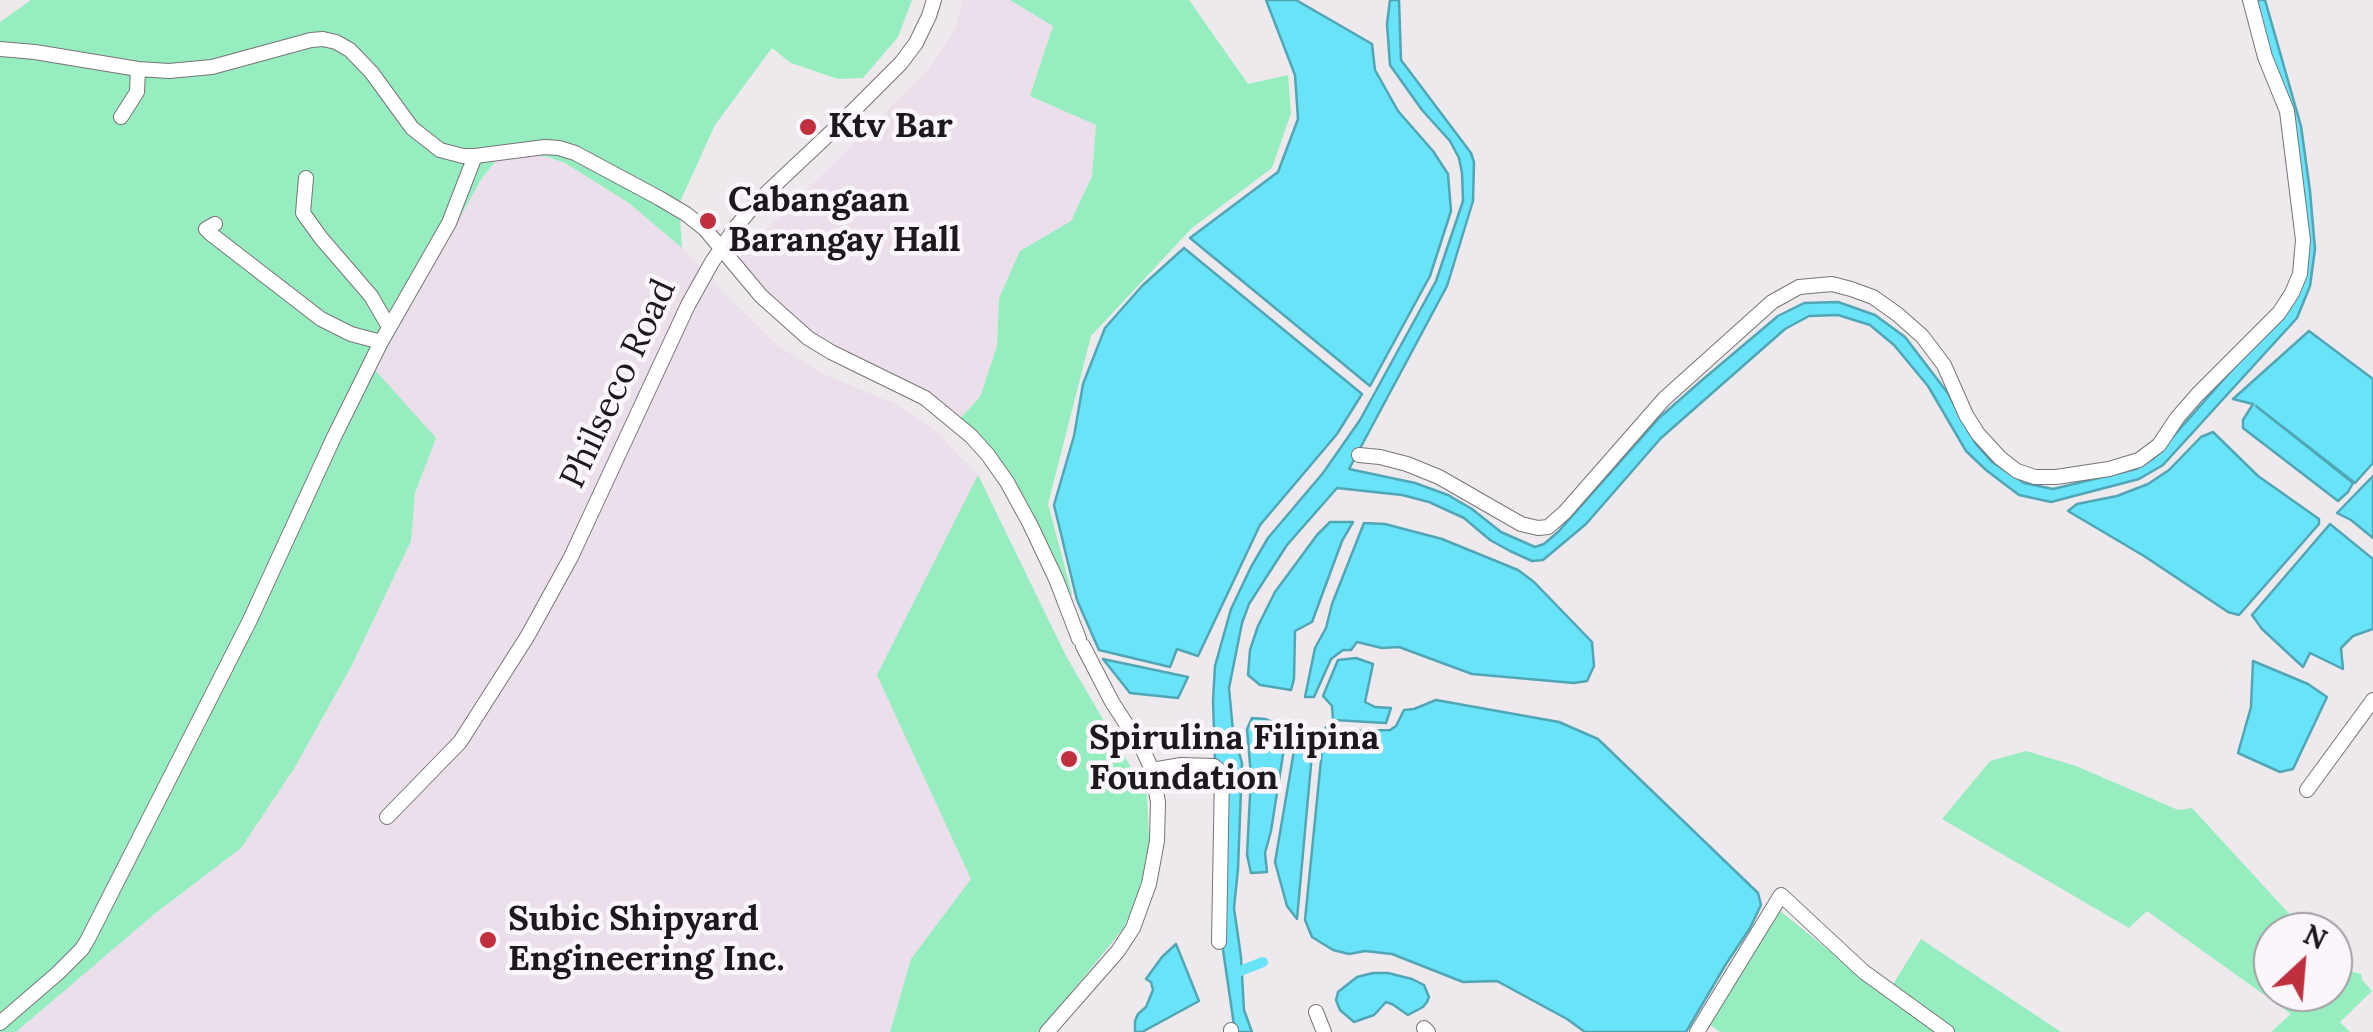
<!DOCTYPE html>
<style>
body{margin:0}
#map{position:relative;width:2373px;height:1032px;overflow:hidden;background:#eee9ed;font-family:Lora,serif}
canvas{display:block}
.north{position:absolute;left:2253px;top:912px;width:100px;height:100px;box-sizing:border-box;background:#fbf6fb;border:2px solid #a19ea1;border-radius:50%;rotate:26deg;font-size:28px;font-weight:700;line-height:40px;text-align:center;color:#1b191b}
.north::after{content:'';display:block;margin:auto;width:35px;height:45px;background:#bf2f3e;clip-path:polygon(50% 0,100% 100%,50% 72%,0 100%)}
</style>
<div id="map">
<canvas width="2373" height="1032"></canvas>
<div class="north">N</div>
</div>
<script>
const ctx = document.querySelector('canvas').getContext('2d');
ctx.lineJoin = 'round';
function fill(path, color) { ctx.fillStyle = color; ctx.fill(path, 'evenodd'); }
const poly = rows => new Path2D(rows.map(r => 'M' + r).join(''));
function stroke(path, color, width, dash) { ctx.strokeStyle = color; ctx.lineWidth = width; ctx.lineCap = dash ? 'butt' : 'round'; ctx.setLineDash(dash || []); ctx.stroke(path); }
function label(font, color, halo, rows, align = 'center') {
  ctx.font = font + ' Lora,serif'; ctx.lineWidth = 9; ctx.setLineDash([]); ctx.textBaseline = 'middle'; ctx.strokeStyle = halo; ctx.fillStyle = color; for (const [text, x, y, turn = 0] of rows) {
    ctx.save(); ctx.translate(x, y); ctx.rotate((+turn || 0) * Math.PI / 180); ctx.textAlign = isNaN(turn) ? turn : align; if (halo) ctx.strokeText(text, 0, 0); ctx.fillText(text, 0, 0); ctx.restore();
  }
}
const built = poly([
 [963,0,1010,0,1053,26,1096,125,1092,176,1071,221,1020,251,999,298,997,346,980,397,957,422,838,356,731,265,928,70,956,27],
 [529,154,548,157,565,163,629,203,682,248,710,279,778,346,823,374,898,405,933,428,978,475,1066,656,1147,795,1123,929,911,959,890,1032,16,1032,123,939,241,848,295,767,352,665,411,541,415,493,436,438,375,371,482,178,498,158]
]);
const green = poly([
 [31,0,912,0,898,37,863,78,838,79,791,63,772,48,715,125,679,204,682,248,629,203,565,163,548,157,529,154,498,158,482,178,375,370,436,438,415,493,411,541,352,665,295,767,241,848,152,916,16,1032,0,1032,0,22],
 [1010,0,1189,0,1248,84,1288,75,1291,113,1272,168,1192,228,1091,336,1048,504,1072,594,1059,608,1008,482,957,422,980,397,997,346,999,298,1020,251,1071,221,1092,176,1096,125,1030,96,1053,26],
 [978,475,1066,656,1147,795,1150,858,1140,892,1123,929,1039,1032,890,1032,911,959,971,879,877,675],
 [2026,751,2076,766,2178,810,2192,808,2306,932,2273,932,2273,992,2333,992,2333,959,2342,969,2361,974,2362,980,2372,991,2340,1022,2350,1032,2271,1032,2291,1014,2147,911,2129,928,1942,819,1990,761],
 [1779,910,1899,1007,1935,1032,1720,1032,1709,1024],
 [1921,939,2061,1032,1954,1032,1890,989]
]);
const water = poly([
 [1266,0,1296,0,1372,44,1375,70,1398,111,1433,151,1448,174,1451,211,1430,276,1370,386,1190,238,1278,172,1298,119,1295,75,1266,0],
 [1390,0,1399,0,1401,60,1471,153,1474,162,1473,201,1447,286,1349,469,1415,483,1448,495,1472,509,1501,532,1535,547,1544,544,1558,532,1659,418,1701,381,1778,316,1804,303,1838,302,1875,315,1905,337,1947,392,1976,444,1992,462,2024,483,2053,489,2136,469,2154,458,2286,309,2304,243,2294,163,2251,0,2265,0,2301,126,2310,191,2315,249,2310,286,2297,318,2163,465,2139,479,2051,502,2019,495,1986,470,1966,451,1928,386,1894,345,1870,325,1838,315,1809,316,1785,329,1661,438,1586,524,1543,560,1532,561,1510,551,1490,540,1464,518,1429,502,1402,495,1337,488,1287,545,1249,604,1242,623,1229,688,1233,731,1242,763,1238,869,1234,908,1241,957,1244,1010,1252,1032,1235,1032,1221,936,1213,701,1215,666,1231,609,1251,567,1268,538,1323,473,1360,420,1436,281,1463,201,1462,173,1459,158,1450,141,1422,110,1390,65,1387,24,1390,0],
 [1184,248,1362,394,1337,434,1260,525,1198,656,1177,649,1170,667,1099,650,1077,600,1054,505,1074,436,1083,384,1105,328,1142,286,1184,248],
 [2309,331,2373,379,2373,463,2355,483,2256,406,2353,483,2348,492,2338,501,2243,428,2243,420,2253,404,2233,399,2309,331],
 [2213,432,2258,476,2319,519,2319,524,2239,615,2228,612,2144,556,2068,511,2077,504,2117,496,2148,484,2169,470,2201,437,2213,432],
 [2373,476,2373,538,2351,520,2337,513,2373,476],
 [1330,522,1353,522,1342,541,1312,622,1295,631,1294,679,1291,690,1260,685,1248,675,1250,650,1258,626,1275,592,1317,535,1330,522],
 [1364,523,1385,524,1442,539,1518,570,1534,582,1592,642,1594,666,1587,681,1574,683,1472,674,1399,647,1382,648,1357,642,1351,650,1343,650,1331,659,1314,697,1305,697,1315,648,1326,628,1332,604,1364,523],
 [2330,524,2373,559,2373,629,2353,636,2341,648,2343,669,2310,653,2303,667,2262,629,2252,615,2330,524],
 [1356,658,1373,664,1365,702,1375,707,1391,708,1386,723,1333,720,1332,706,1323,696,1338,660,1356,658],
 [1103,659,1188,677,1178,698,1130,693,1103,659],
 [2253,661,2308,684,2327,697,2293,769,2280,772,2238,753,2251,707,2253,661],
 [1436,700,1559,722,1598,739,1758,893,1761,905,1750,928,1726,964,1686,1032,1585,1032,1567,1019,1497,981,1463,982,1392,954,1365,951,1349,954,1333,950,1312,937,1305,920,1324,730,1327,726,1347,731,1390,730,1396,726,1404,710,1414,709,1436,700],
 [1252,718,1265,719,1284,727,1285,742,1271,831,1265,853,1267,872,1251,873,1247,855,1251,776,1247,729,1252,718],
 [1301,730,1314,732,1297,919,1287,906,1275,862,1297,733,1301,730],
 [1176,944,1199,1001,1142,1032,1135,1032,1135,1021,1138,1014,1146,1007,1153,990,1151,982,1146,979,1162,957,1176,944],
 [1373,973,1388,973,1412,979,1424,985,1429,997,1427,1002,1423,1007,1408,1015,1392,1004,1386,1002,1374,1015,1354,1022,1340,1010,1336,1000,1338,992,1357,977,1373,973]
]);
const canal = poly([
 [1235,973,1263,962]
]);
const minor = poly([
 [0,49,35,52,138,69,169,71,212,67,311,40,323,39,336,42,350,50,372,73,412,128,440,150,463,156,475,156,545,147,559,148,575,153,659,198,686,214,705,229,761,296,808,338,831,352,925,398,971,436,988,455,1007,482,1030,524,1056,579,1079,639],
 [121,117,137,92,138,69],
 [306,178,303,213,321,238,371,296,389,327],
 [215,224,206,229,211,234,321,319,351,334,381,342],
 [1359,455,1380,457,1407,464,1439,477,1521,524,1538,528,1548,527,1565,512,1664,399,1772,302,1799,287,1832,284,1851,289,1873,297,1897,314,1922,336,1944,365,1966,415,1978,434,2000,458,2017,471,2035,477,2056,477,2109,469,2139,460,2159,445,2177,418,2197,395,2279,313,2292,293,2300,274,2303,240,2287,111,2265,57,2250,0],
 [1152,770,1181,765,1214,766,1222,773,1219,942],
 [2307,790,2373,700],
 [387,817,460,742,527,637,571,557,688,305,712,262,735,228,758,201,845,119,901,63,916,43,929,16,934,0],
 [1316,1012,1324,1032],
 [0,1023,58,973,82,949,88,939,250,620,334,437,381,342,449,223,475,156],
 [1424,1028,1428,1032],
 [1231,1030,1231,1032],
 [1047,1032,1118,951,1133,928,1149,884,1157,841,1158,802,1152,770,1143,750,1112,702,1083,646],
 [1697,1032,1781,895,1864,972,1947,1032]
]);
const markers = [
 [808,127,10,"#bf2f3e"],
 [708,221,10,"#bf2f3e"],
 [1069,759,10,"#bf2f3e"],
 [488,940,10,"#bf2f3e"]
];
const poiNames = [
 ["Ktv Bar",828,127],
 ["Cabangaan",728,201],
 ["Barangay Hall",728,241],
 ["Spirulina Filipina",1089,739],
 ["Foundation",1089,779],
 ["Subic Shipyard",508,920],
 ["Engineering Inc.",508,960]
];
const streetNames = [
 ["Philseco Road",619,384,-65]
];
fill(built, '#eadfea');
fill(green, '#96edc0');
fill(water, '#68e3f8');
stroke(water, '#51a6b6', 2.5);
stroke(canal, '#68e3f8', 10);
stroke(minor, '#787478', 16);
stroke(minor, '#fff', 14);
for (const [x, y, r, color] of markers) { const dot = new Path2D(); dot.arc(x, y, r, 0, 2 * Math.PI); ctx.fillStyle = color; ctx.fill(dot); stroke(dot, '#fbf6fb', 4); }
label('bold 35px', '#1b191b', '#fbf6fb', poiNames, 'left');
label('35px', '#1b191b', '#fbf6fb', streetNames);
</script>
